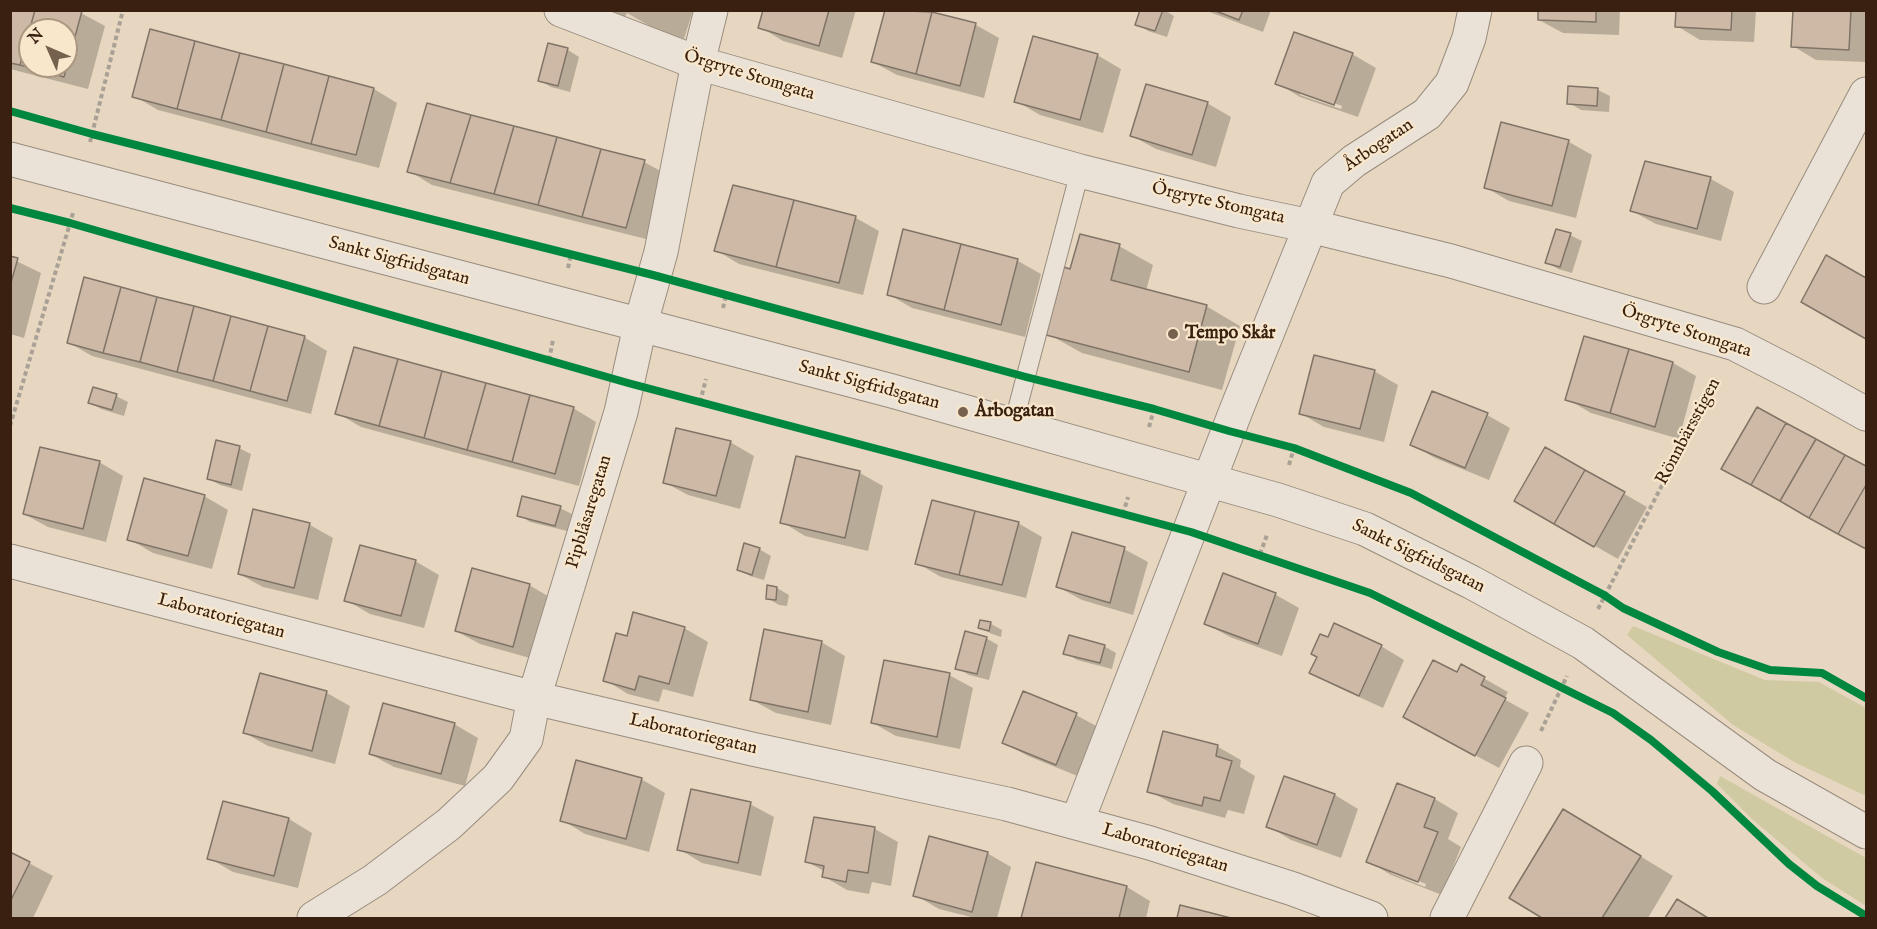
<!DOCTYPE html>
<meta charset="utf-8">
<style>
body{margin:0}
#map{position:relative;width:1877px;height:929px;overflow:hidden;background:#e7d7c0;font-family:"IM FELL English",serif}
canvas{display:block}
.frame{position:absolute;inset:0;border:12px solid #392010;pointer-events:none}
.north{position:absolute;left:18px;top:18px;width:60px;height:60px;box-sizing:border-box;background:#f9e7cc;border:2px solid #ac9781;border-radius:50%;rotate:315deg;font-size:16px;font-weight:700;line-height:24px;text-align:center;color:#392010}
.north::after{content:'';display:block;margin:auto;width:21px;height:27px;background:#76604e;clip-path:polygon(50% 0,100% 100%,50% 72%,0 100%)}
</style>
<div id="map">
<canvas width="1877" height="929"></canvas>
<div class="frame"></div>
<div class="north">N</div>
</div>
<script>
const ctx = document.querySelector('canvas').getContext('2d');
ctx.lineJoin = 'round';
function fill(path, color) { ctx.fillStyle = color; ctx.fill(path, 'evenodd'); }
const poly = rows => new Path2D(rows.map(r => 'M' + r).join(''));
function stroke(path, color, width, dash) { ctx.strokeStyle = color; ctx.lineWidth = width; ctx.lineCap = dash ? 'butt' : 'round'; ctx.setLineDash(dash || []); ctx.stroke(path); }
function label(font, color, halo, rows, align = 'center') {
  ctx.font = font + ' "IM FELL English",serif'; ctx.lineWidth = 4.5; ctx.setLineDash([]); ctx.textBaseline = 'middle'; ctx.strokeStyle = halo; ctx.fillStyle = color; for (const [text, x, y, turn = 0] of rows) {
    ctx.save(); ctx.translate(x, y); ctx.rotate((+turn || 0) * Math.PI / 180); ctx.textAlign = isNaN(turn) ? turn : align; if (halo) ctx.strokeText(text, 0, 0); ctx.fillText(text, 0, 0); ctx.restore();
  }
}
const green = poly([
 [1633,626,1765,680,1819,682,1866,708,1866,794,1864,795,1796,763,1733,725,1627,635],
 [1720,776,1866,858,1866,906,1822,878,1752,819,1717,784]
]);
const shadow = poly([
 [10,10,73,10,81,13,105,26,88,89,10,69],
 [30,30,66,30,66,66,30,66],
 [594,10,693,10,684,39,655,29,627,13,623,22],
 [765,10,856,10,842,58,783,41,760,27],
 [887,10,922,10,976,25,999,38,984,98,897,75,873,62],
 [1141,10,1164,10,1174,16,1167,37,1148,31,1137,24],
 [1204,10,1271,10,1263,32],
 [1539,10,1620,10,1619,35,1563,33,1539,20],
 [1677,10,1756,10,1754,42,1700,40,1677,26],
 [1794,10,1866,10,1866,62,1816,60,1793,46],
 [549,45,568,50,579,57,570,92,551,87,539,80],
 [1352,54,1376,68,1358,117,1300,97,1277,83],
 [1300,91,1342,106,1341,109,1300,95],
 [1097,55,1121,69,1103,133,1040,115,1016,101],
 [1570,87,1598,90,1610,96,1609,112,1581,110,1569,103],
 [374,89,397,103,379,168,158,110,134,96],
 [1207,103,1231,117,1216,167,1156,149,1132,136],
 [1502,124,1569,142,1592,155,1576,218,1509,201,1485,187],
 [644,162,668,175,650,240,432,185,409,171],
 [1646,163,1711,179,1734,192,1721,241,1656,224,1632,211],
 [734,187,856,218,879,231,863,295,739,264,716,250],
 [1570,235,1582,241,1572,273,1558,269,1547,262],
 [1119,246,1153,265,1146,291,1206,306,1240,326,1222,390,1082,353,1048,334,1072,271],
 [1827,257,1866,280,1866,338,1826,315],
 [10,258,41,273,24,338,10,334],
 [1018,261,1041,274,1025,337,912,308,888,294],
 [304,337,327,351,311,414,92,356,68,342],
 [1585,337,1673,363,1696,376,1679,439,1591,413,1567,399],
 [1374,371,1398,385,1384,442,1324,427,1300,413],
 [116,396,128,402,124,416,101,409,90,403],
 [573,408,596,422,579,486,361,427,337,413],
 [1758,409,1866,468,1866,548,1747,482],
 [1487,415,1510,428,1489,480,1435,458,1412,445],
 [730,442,754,456,740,509,688,495,664,482],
 [239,448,251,454,242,491,220,485,209,479],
 [1546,449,1647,507,1618,559,1516,501],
 [797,458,860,473,883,486,868,551,805,536,782,522],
 [99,462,123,476,106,542,48,527,24,514],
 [204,496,228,510,212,569,153,553,129,539],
 [560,508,572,514,567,531,530,522,519,515],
 [254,511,310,525,333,538,318,600,263,587,239,574],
 [1018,523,1042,537,1026,598,941,577,917,563],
 [759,549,771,556,764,580,750,576,738,570],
 [1124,549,1148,562,1133,615,1082,600,1058,587],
 [415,561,439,575,424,628,370,614,346,600],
 [1224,575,1276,595,1299,608,1282,656,1230,637,1206,624],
 [529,585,553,599,537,660,480,644,456,631],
 [777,588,789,595,787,606,779,605,767,598],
 [981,622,991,624,1002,630,1001,637,992,634,980,628],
 [684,628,708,642,693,697,663,689,659,702,628,694,605,680,628,638],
 [986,638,998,645,989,680,969,675,957,668],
 [821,642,845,656,831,725,776,713,752,700],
 [1104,646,1116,653,1112,669,1077,660,1065,653],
 [1381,646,1404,660,1383,708,1335,686,1311,673],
 [1462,666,1508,692,1504,699,1529,713,1499,768,1428,730],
 [261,675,327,693,350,706,335,764,268,746,245,733],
 [949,675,973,688,960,749,896,736,873,723],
 [1076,715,1100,728,1080,777,1028,756,1004,743],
 [454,724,478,738,465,786,394,767,370,754],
 [1164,732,1218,747,1241,760,1240,767,1255,776,1244,814,1228,810,1225,818,1173,804,1149,791],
 [1285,778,1335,795,1358,809,1341,858,1291,840,1268,826],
 [641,779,665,793,649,852,585,834,562,820],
 [1398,785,1435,799,1458,813,1448,839,1461,847,1442,895,1391,875,1368,861],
 [1391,870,1426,884,1425,887,1391,873],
 [750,804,774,817,761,876,702,863,679,849],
 [815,818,875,829,898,842,891,886,872,882,869,894,847,890,823,876,824,871,807,862],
 [289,819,312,833,298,888,233,872,209,858],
 [1597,830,1673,876,1648,918,1545,918,1511,898],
 [10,853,53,876,33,918,10,918],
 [987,853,1011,867,997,918,975,918,939,909,915,895],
 [1037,864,1127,887,1150,901,1146,918,1023,918],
 [1677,901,1708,918,1666,918],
 [1181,907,1225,918,1178,918]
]);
const building = poly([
 [10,10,35,10,20,65,10,63,10,10],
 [35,10,82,11,64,77,20,65,35,10],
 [30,30,66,30,66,66,30,66,30,30],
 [763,10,829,10,819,46,758,28,763,10],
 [885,10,932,12,916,74,871,62,885,10],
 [1140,10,1163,10,1155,31,1135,25,1140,10],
 [1213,10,1243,10,1239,20,1213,10],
 [1538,10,1596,10,1596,22,1538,20,1538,10],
 [1676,10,1732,10,1731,30,1675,27,1676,10],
 [1793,10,1851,10,1849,50,1791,47,1793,10],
 [932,12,976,23,960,86,916,74,932,12],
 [150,29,195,41,177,109,132,97,150,29],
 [1294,32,1353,53,1334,105,1275,84,1294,32],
 [1033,36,1098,54,1080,120,1014,102,1033,36],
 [195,41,240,53,221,120,177,109,195,41],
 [548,43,568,48,558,86,538,81,548,43],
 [240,53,284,64,266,132,221,120,240,53],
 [284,64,329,76,311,144,266,132,284,64],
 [329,76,374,88,356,155,311,144,329,76],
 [1146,84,1208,102,1192,155,1130,136,1146,84],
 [1568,86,1598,88,1597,106,1567,104,1568,86],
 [427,103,471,115,450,183,407,172,427,103],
 [471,115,514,126,494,194,450,183,471,115],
 [1501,122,1569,140,1552,206,1484,188,1501,122],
 [514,126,557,137,538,205,494,194,514,126],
 [557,137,601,149,582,217,538,205,557,137],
 [601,149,645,160,626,228,582,217,601,149],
 [1645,161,1711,177,1697,229,1630,211,1645,161],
 [733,185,794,200,776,267,714,251,733,185],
 [794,200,856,216,839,283,776,267,794,200],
 [903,229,961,244,944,310,887,295,903,229],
 [1556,229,1571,233,1560,267,1545,263,1556,229],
 [1080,234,1120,244,1111,280,1207,305,1189,372,1046,335,1064,267,1070,269,1080,234],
 [961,244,1018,259,1001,325,944,310,961,244],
 [1826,255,1866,278,1866,339,1801,302,1826,255],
 [10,256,18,258,10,286,10,256],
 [84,277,121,287,103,353,67,343,84,277],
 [121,287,157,297,140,362,103,353,121,287],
 [157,297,194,306,177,372,140,362,157,297],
 [194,306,231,316,213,381,177,372,194,306],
 [231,316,268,326,250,391,213,381,231,316],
 [268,326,305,336,287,401,250,391,268,326],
 [1584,336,1629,349,1610,413,1565,400,1584,336],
 [354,347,398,359,379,426,335,414,354,347],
 [1629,349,1673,362,1655,427,1610,413,1629,349],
 [1314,355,1375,370,1360,429,1299,414,1314,355],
 [398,359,442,371,424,438,379,426,398,359],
 [442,371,486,383,467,450,424,438,442,371],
 [486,383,530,395,512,462,467,450,486,383],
 [93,387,117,394,112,410,88,403,93,387],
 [1432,391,1488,413,1465,468,1410,445,1432,391],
 [530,395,574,407,555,474,512,462,530,395],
 [1757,407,1786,423,1751,485,1721,469,1757,407],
 [1786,423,1816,439,1780,501,1751,485,1786,423],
 [676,428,731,441,716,496,663,483,676,428],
 [1816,439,1845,455,1809,518,1780,501,1816,439],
 [216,440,240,446,231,485,207,479,216,440],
 [40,447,100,461,83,529,23,514,40,447],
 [1545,447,1585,470,1554,524,1514,501,1545,447],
 [1845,455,1866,466,1866,485,1838,534,1809,518,1845,455],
 [796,456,860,471,845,538,780,523,796,456],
 [1585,470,1625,492,1594,547,1554,524,1585,470],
 [144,478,205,495,188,556,127,540,144,478],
 [1866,485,1866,549,1838,534,1866,485],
 [522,496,561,506,555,526,517,516,522,496],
 [932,500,975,511,959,575,915,564,932,500],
 [253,509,310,523,294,588,238,574,253,509],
 [975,511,1019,522,1002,585,959,575,975,511],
 [1072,532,1125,547,1110,603,1056,587,1072,532],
 [744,543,760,548,752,575,737,570,744,543],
 [360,545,416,560,401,616,344,601,360,545],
 [472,568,530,584,513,647,455,631,472,568],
 [1223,573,1276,593,1258,644,1204,624,1223,573],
 [767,585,777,587,776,600,766,599,767,585],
 [633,612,685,627,669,684,639,676,635,690,603,681,616,633,627,636,633,612],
 [980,620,991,622,989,631,978,628,980,620],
 [1334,623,1382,645,1359,696,1309,673,1317,657,1311,654,1320,634,1328,637,1334,623],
 [764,629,822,641,808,712,750,700,764,629],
 [965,631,987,637,977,674,955,669,965,631],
 [1069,635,1105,645,1100,663,1063,654,1069,635],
 [884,660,950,673,937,737,871,723,884,660],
 [1433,660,1457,672,1461,664,1485,677,1481,685,1506,698,1475,756,1403,717,1433,660],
 [260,673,327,691,312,751,243,733,260,673],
 [1023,691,1077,713,1056,765,1002,743,1023,691],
 [383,703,455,723,441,774,369,754,383,703],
 [1163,731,1218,745,1216,756,1232,761,1220,801,1204,797,1202,806,1147,792,1163,731],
 [576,760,642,778,626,839,560,821,576,760],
 [1284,776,1335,794,1317,845,1266,827,1284,776],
 [1397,783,1435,798,1424,827,1438,832,1418,882,1366,862,1397,783],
 [691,789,751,802,738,863,677,850,691,789],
 [223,801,289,818,274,876,207,859,223,801],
 [1563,809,1641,856,1602,918,1542,918,1509,898,1563,809],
 [814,817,875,827,868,873,848,870,846,882,822,877,824,866,805,862,814,817],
 [929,836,988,852,972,912,913,896,929,836],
 [10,852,30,862,10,902,10,852],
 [1036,862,1127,886,1119,918,1021,918,1036,862],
 [1677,899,1708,918,1665,918,1677,899],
 [1180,905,1231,918,1177,918,1180,905]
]);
const path = poly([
 [90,142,123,10],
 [568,268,571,254],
 [723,308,726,295],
 [549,360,553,340],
 [700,402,706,379],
 [10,426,73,213],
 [1149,427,1154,409],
 [1289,465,1294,448],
 [1123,514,1128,497],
 [1260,554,1267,535],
 [1598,609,1717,379],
 [1541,731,1567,676]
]);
const service = poly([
 [1013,425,1080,171]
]);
const minor = poly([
 [561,10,698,63,1080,171,1239,211,1310,226,1451,261,1735,344,1807,381,1866,414],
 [1764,287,1866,94],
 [10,561,534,698,752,749,1007,804,1150,843,1293,889,1371,918],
 [1077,822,1237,408,1328,183,1354,161,1427,114,1452,83,1469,38,1475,10],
 [314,918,375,880,449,824,498,778,526,739,534,698,621,412,640,326,661,252,698,63,711,10],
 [1447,918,1526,763]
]);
const tertiary = poly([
 [10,159,892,391,1278,500,1365,529,1471,582,1583,643,1765,775,1866,832]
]);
const cycleway = poly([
 [10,111,92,134,653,275,1026,377,1154,409,1229,431,1294,448,1411,493,1604,595,1623,608,1718,652,1770,670,1822,673,1866,698],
 [10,208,70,223,628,383,1191,532,1370,593,1613,713,1651,740,1712,791,1789,864,1817,886,1866,916]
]);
const markers = [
 [1173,334,6,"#76604e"],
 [963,412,6,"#76604e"]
];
const streetNames = [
 ["Örgryte Stomgata",749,76,17],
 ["Årbogatan",1379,146,-34],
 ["Örgryte Stomgata",1218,204,13],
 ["Sankt Sigfridsgatan",399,262,15],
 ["Örgryte Stomgata",1686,332,18],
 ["Sankt Sigfridsgatan",869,386,15],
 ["Rönnbärsstigen",1689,432,-62],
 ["Pipblåsaregatan",590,512,-73],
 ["Sankt Sigfridsgatan",1418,557,26],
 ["Laboratoriegatan",221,617,15],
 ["Laboratoriegatan",693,735,13],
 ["Laboratoriegatan",1165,849,17]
];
const poiNames = [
 ["Tempo Skår",1185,334],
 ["Årbogatan",975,412]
];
fill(green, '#d0caa3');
fill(shadow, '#0003');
fill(building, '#ceb9a7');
stroke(building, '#807466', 1.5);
stroke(service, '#988c7e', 20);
stroke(minor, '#988c7e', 35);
stroke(tertiary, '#988c7e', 35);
stroke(path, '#a9a196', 4, [4.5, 3]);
stroke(service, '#eae2d7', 18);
stroke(minor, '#eae2d7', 33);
stroke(tertiary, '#eae2d7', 33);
stroke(cycleway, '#00873e', 8);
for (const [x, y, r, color] of markers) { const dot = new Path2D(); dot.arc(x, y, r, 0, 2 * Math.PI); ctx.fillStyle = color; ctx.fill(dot); stroke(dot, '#f9e7cc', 2); }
label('18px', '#392010', '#f9e7cc', streetNames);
label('bold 18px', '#392010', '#f9e7cc', poiNames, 'left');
</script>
